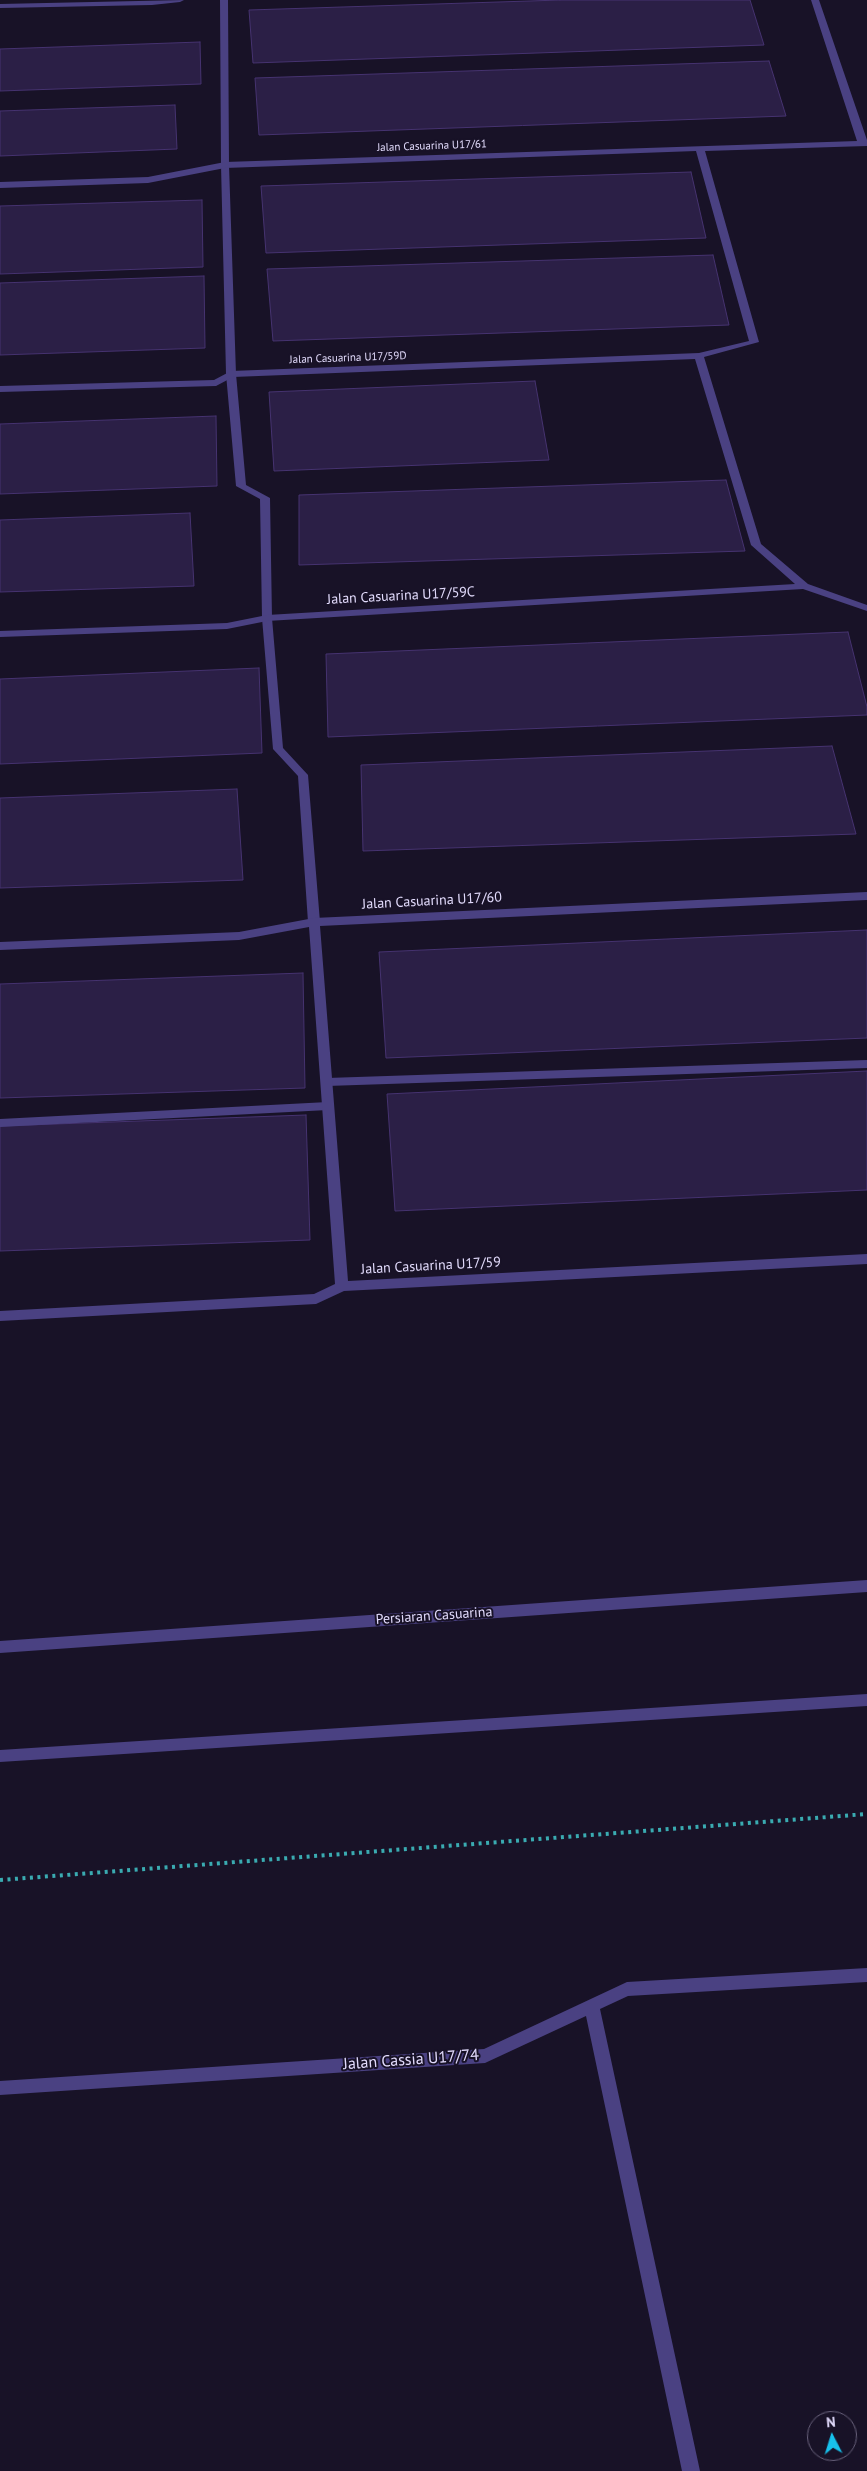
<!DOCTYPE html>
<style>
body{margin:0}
#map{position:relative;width:867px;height:2471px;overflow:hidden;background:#181227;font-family:"PT Sans",sans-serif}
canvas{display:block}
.north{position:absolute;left:807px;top:2411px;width:50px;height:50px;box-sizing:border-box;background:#181227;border:1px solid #69627c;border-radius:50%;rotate:355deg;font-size:14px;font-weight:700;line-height:20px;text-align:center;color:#e2dbfc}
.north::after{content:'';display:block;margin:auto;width:18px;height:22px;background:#17c1ec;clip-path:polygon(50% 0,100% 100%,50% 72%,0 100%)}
</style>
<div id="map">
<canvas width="867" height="2471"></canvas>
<div class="north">N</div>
</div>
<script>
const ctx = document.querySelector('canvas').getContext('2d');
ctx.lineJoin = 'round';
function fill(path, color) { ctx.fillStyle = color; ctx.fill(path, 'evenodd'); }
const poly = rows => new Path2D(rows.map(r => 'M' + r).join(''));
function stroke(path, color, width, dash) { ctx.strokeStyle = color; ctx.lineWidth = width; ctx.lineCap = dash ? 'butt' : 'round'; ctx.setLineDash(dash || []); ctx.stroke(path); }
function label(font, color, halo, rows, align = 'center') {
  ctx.font = font + ' "PT Sans",sans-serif'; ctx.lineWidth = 4; ctx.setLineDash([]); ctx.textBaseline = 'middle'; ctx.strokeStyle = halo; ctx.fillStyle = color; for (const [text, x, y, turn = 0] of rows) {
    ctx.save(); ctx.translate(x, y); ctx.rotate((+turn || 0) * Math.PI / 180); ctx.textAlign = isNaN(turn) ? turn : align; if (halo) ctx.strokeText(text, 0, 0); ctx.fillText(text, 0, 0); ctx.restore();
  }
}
const building = poly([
 [560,0,750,0,764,45,253,63,249,10,560,0],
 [200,42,201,84,0,91,0,49,200,42],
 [769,61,786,116,259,135,255,78,769,61],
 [175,105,177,149,0,156,0,111,175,105],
 [691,172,706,238,266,253,261,186,691,172],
 [202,200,203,267,0,274,0,206,202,200],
 [713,255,729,325,273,341,267,269,713,255],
 [204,276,205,348,0,355,0,283,204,276],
 [535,381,549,460,274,471,269,392,535,381],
 [216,416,217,486,0,494,0,424,216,416],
 [726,480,745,551,299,565,299,495,726,480],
 [190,513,194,586,0,592,0,520,190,513],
 [848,632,867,707,867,715,328,737,326,654,848,632],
 [259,668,262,753,0,764,0,679,259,668],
 [832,746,856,834,363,851,361,765,832,746],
 [237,789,243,880,0,888,0,798,237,789],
 [867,930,867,1038,386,1058,379,952,867,930],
 [303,973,305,1088,0,1098,0,984,303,973],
 [867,1071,867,1190,395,1211,387,1094,867,1071],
 [306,1115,310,1240,0,1251,0,1126,306,1115]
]);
const path = poly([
 [0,1880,867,1814]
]);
const service = poly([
 [220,0,228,0,229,165,236,374,246,485,270,498,272,618,283,748,308,775,320,922,314,926,308,922,298,776,273,749,262,618,260,499,236,486,226,374,221,165,220,0],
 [867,1060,867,1068,327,1086,321,1082,327,1078,867,1060],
 [328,1102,334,1106,328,1110,0,1127,0,1119,328,1102]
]);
const minor = poly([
 [184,0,180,2,152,5,0,8,0,4,184,0],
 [811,0,819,0,867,140,867,146,705,151,759,342,704,357,761,544,808,584,867,605,867,611,803,589,267,621,227,629,0,637,0,631,227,623,267,615,795,584,751,545,695,359,233,377,216,386,0,392,0,386,214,380,231,371,699,353,749,341,696,151,225,168,148,183,0,188,0,182,148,177,225,162,857,141,811,0],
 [867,892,867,900,320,926,348,1281,867,1254,867,1264,344,1291,316,1304,0,1321,0,1311,314,1294,335,1284,309,927,239,940,0,950,0,942,239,932,314,918,867,892],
 [867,1968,867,1982,628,1996,600,2009,700,2471,682,2471,586,2016,485,2063,0,2095,0,2081,484,2049,627,1982,867,1968]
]);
const tertiary = poly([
 [867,1580,867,1592,0,1653,0,1641,867,1580],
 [867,1694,867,1706,0,1762,0,1750,867,1694]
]);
const farStreetnames = [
 ["Jalan Casuarina U17/61",432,146,-2],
 ["Jalan Casuarina U17/59D",348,358,-2]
];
const streetNames = [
 ["Jalan Casuarina U17/59C",401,596,-3],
 ["Jalan Casuarina U17/60",432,901,-3],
 ["Jalan Casuarina U17/59",431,1266,-3],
 ["Persiaran Casuarina",434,1616,-4]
];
const nearStreetnames = [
 ["Jalan Cassia U17/74",411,2060,-4]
];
fill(building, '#2b1f46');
stroke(building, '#463370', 1);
stroke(path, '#3aabb1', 4, [3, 4.5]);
fill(service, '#4a4182');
fill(minor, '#4a4182');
fill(tertiary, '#4a4182');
label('11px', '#e2dbfc', '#181227', farStreetnames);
label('14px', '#e2dbfc', '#181227', streetNames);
label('16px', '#e2dbfc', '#181227', nearStreetnames);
</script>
